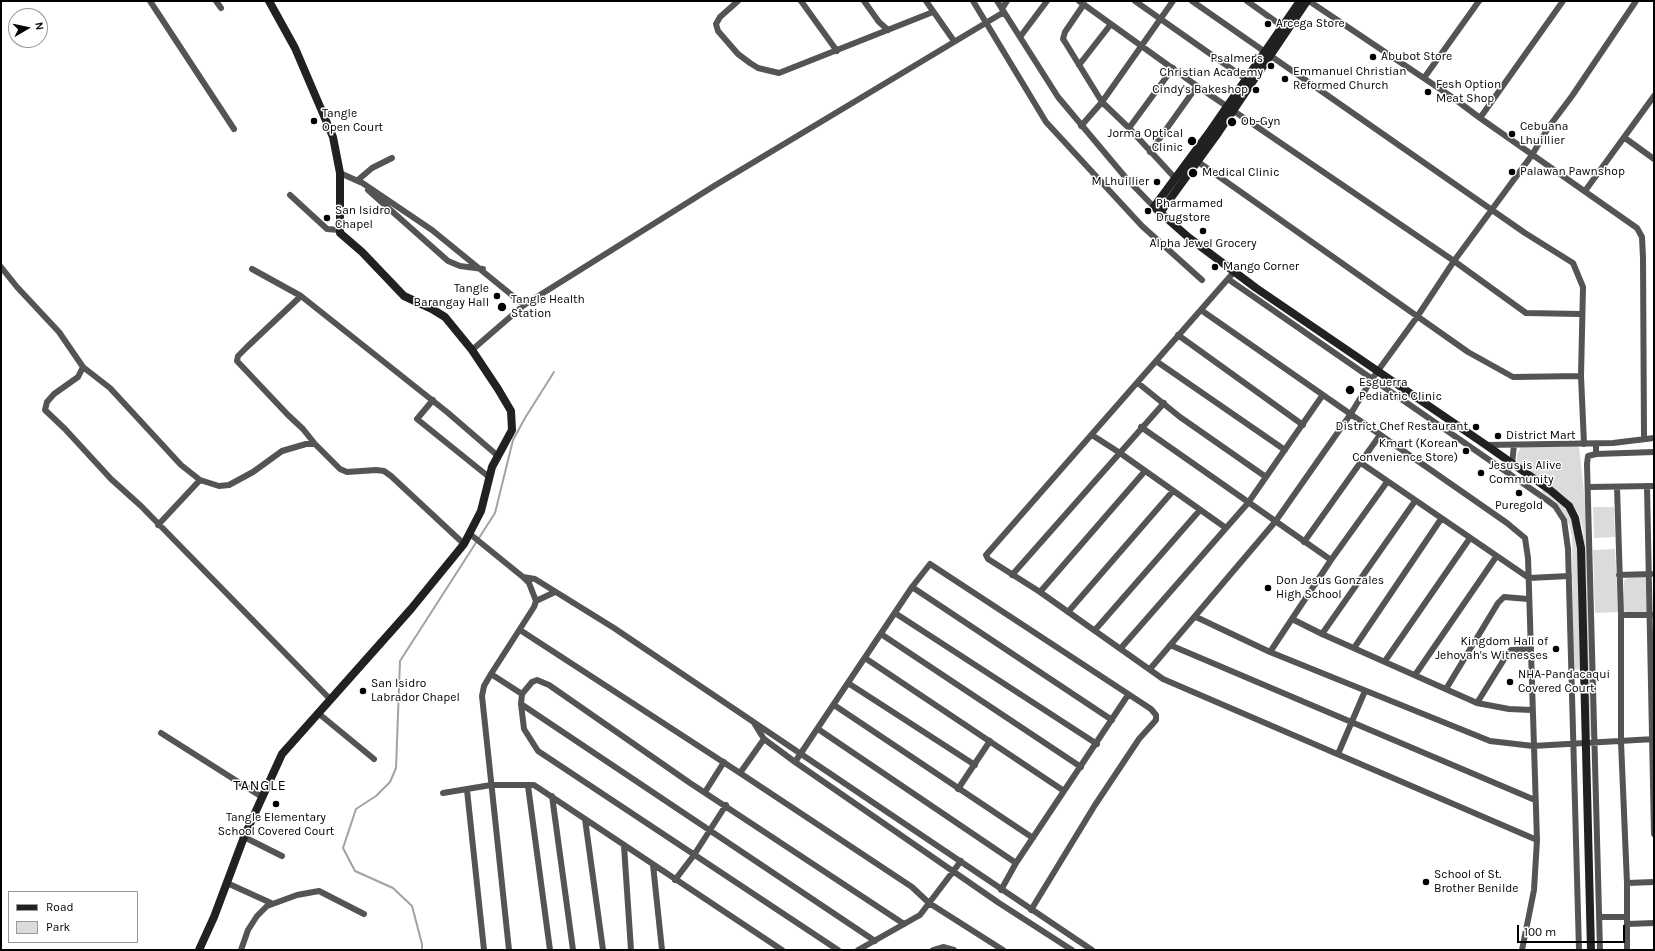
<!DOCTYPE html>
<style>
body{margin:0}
#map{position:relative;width:1655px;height:951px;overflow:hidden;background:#fff;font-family:Karla,sans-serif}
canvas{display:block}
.frame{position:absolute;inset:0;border:2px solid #000;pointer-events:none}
.legend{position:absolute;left:8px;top:891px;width:130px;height:52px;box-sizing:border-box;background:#fff;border:1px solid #999;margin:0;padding:5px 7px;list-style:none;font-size:12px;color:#000}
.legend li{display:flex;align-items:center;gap:8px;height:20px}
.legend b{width:20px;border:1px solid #999}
.north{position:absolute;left:8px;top:8px;width:40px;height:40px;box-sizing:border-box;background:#fff;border:1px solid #999;border-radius:50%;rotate:81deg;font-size:11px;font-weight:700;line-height:16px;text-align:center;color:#000}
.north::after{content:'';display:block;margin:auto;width:14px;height:18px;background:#000;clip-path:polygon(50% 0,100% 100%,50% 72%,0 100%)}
.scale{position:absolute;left:1517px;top:925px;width:108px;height:18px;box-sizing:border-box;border:2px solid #000;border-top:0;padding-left:5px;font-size:12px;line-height:14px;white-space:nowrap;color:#000;-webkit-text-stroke:3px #fff;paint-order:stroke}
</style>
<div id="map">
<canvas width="1655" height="951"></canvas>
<div class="frame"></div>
<ul class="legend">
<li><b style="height:5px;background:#212121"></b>Road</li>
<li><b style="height:11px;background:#dbdbdb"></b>Park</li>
</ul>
<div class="north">N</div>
<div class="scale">100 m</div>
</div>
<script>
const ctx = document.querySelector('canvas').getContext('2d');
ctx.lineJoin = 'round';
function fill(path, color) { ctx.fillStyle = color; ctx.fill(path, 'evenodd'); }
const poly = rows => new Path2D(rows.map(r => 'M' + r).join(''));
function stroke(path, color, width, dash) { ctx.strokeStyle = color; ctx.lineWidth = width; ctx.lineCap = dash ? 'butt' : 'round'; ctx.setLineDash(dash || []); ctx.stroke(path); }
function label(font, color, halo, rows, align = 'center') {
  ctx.font = font + ' Karla,sans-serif'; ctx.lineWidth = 3; ctx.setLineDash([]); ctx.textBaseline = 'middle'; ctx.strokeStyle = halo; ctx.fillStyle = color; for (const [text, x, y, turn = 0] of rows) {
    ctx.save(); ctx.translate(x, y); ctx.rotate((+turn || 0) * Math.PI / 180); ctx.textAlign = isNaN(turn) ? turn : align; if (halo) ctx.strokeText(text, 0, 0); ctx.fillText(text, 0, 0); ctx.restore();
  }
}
const green = poly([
 [1579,446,1588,529,1593,737,1591,737,1590,736,1583,530,1579,515,1572,504,1520,465,1517,460,1517,454,1521,447],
 [1542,488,1569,510,1579,544,1581,667,1579,670,1574,669,1573,665,1572,536,1569,524,1563,512,1556,502,1542,492],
 [1593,507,1614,507,1615,537,1594,538],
 [1615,549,1618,612,1595,613,1593,550],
 [1644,577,1647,579,1647,612,1625,612,1623,607,1624,580,1628,578]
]);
const stream = poly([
 [422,950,422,944,412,906,393,888,355,871,343,848,356,809,376,796,390,782,396,768,400,661,495,513,513,440,525,418,554,372]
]);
const street = poly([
 [150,1,234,129],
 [216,1,221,8],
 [738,1,720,17,716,24,718,31,738,54,750,63,758,68,779,73,933,12],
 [801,1,837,51],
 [864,1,879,22,888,30],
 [926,1,954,41],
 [973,1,1046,122,1142,226,1202,280],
 [997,1,1058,97,1126,178,1154,207],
 [1079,1,1197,86,1454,261,1526,313,1581,314],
 [1135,1,1246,79],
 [1192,1,1525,233,1573,263,1583,287,1581,376,1584,444],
 [1247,1,1282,26],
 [1309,1,1452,97,1480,118,1637,228,1642,237,1643,258,1644,438],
 [1084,4,1065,32,1063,39,1065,42,1102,102,1129,128,1175,178],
 [1002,9,1007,1],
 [1020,37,1047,1],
 [1079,65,1111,24],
 [1424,78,1479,1],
 [1480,118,1563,1],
 [1081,126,1102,102,1173,1],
 [1129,128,1173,68],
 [1625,138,1654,159],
 [1150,152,1197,86],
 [392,158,372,168,358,180,432,230,524,305],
 [1194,159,1468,352,1513,377,1581,376],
 [340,173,360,182],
 [368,190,448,261,460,266,483,269],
 [1585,191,1654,96],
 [290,195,327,229,339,230],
 [1,267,17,287,59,332,83,367,110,388,181,465,200,480,219,486,229,485,253,472,282,451,306,444,315,444,340,469,347,472,376,470,384,471,391,476,464,544],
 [252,269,301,296,447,412,498,456],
 [1234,272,986,555,988,559,1040,592,1163,679,1537,840],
 [1228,279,1547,500,1555,506,1564,520,1568,549,1579,950],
 [301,296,247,347,238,356,237,361,288,415,303,429,315,444],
 [1201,310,1507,523,1525,538,1528,558,1537,840,1534,890,1522,950],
 [1178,335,1303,425],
 [472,350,524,305,714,186,1004,12],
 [1156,361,1285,450],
 [83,367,78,377,54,394,47,402,45,410,65,429,111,479,141,506,330,699],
 [1138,383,1180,417,1266,477],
 [433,400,417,419,489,477],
 [1141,427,1331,560],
 [1092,435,1120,453,1226,528],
 [1596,444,1596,454,1588,456,1587,464,1600,950],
 [1486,445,1613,443,1654,438],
 [1596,454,1654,452],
 [1361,463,1529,578,1569,576],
 [1507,472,1512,464,1514,445],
 [1647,486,1654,834],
 [1589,487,1654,486],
 [1617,487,1621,615,1621,742,1627,883,1627,950],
 [158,525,200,480],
 [470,534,523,577,529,583,536,601,534,607,491,674,484,686,482,696,509,950],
 [1304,542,1380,435],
 [1012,575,1164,403],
 [1619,575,1651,574],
 [523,577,535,579,614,628,1092,950],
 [912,587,1112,720],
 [1040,592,1145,471],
 [536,601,555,592],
 [1068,612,1173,491],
 [895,613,1097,744],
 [1621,615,1654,615],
 [1196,617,1270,652,1490,741,1533,746,1654,739],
 [1292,619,1322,634,1477,703,1509,709,1532,710],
 [520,630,740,773,912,887,929,903,1003,950],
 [1095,630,1200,510],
 [881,634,1081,767],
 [1322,634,1415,501],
 [1170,645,1535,800],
 [1121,648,1248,503,1322,396],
 [1354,648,1441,519],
 [1270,652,1331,560,1387,482],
 [865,658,1064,791],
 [1385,661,1470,538],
 [1150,669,1275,522,1350,415,1372,379,1417,317,1454,261,1532,155,1548,128,1572,96,1636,1],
 [491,674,522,694],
 [1415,675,1496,557],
 [848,683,975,765],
 [1446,689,1498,603,1504,597,1528,599],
 [1477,703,1508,653,1511,650,1530,649],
 [521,704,875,941],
 [834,705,1033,838],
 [318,713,374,759],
 [754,723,764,739,795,762,999,903,1072,950],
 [818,729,1016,863],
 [161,733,262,797],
 [1338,754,1365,691],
 [795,762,912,587,930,564,1151,709,1156,715,1156,720,1139,739,1095,805,1031,910],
 [740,773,764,739],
 [528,786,550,950],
 [958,789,990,741],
 [467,790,484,950],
 [705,792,724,762],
 [443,793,491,785,534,785,782,950],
 [552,796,573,950],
 [585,819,603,950],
 [244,837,282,856],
 [624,846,631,950],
 [653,865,662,950],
 [675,880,694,855,726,805],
 [227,883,271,903],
 [1627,883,1654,882],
 [1001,890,1016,863,1128,695],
 [1600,917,1626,917],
 [1627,924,1654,923],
 [241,950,248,930,257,916,267,906,297,895,319,891,364,914],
 [838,950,538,751,524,729,521,704,522,694,532,682,537,680,549,685,690,783,904,924],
 [858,950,920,915,961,861],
 [933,950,943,947,954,950]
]);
const secondary = poly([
 [1300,1,1208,134,1154,207,1188,237,1256,288,1486,445,1550,490,1569,506,1575,518,1581,548,1591,950],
 [1160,213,1216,136,1307,1],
 [199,950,214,917,244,837,282,754,411,609,464,544,481,511,492,467,512,430,511,411,498,389,472,350,445,317,432,309,404,296,362,252,340,233,340,173,333,137,295,48,269,1]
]);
const markers = [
 [1268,24,4,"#000"],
 [1373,57,4,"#000"],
 [1271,66,4,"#000"],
 [1285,79,4,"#000"],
 [1256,90,4,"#000"],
 [1428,92,4,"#000"],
 [314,121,4,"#000"],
 [1232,122,5,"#000"],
 [1512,134,4,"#000"],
 [1192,141,5,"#000"],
 [1512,172,4,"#000"],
 [1193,173,5,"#000"],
 [1157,182,4,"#000"],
 [1148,211,4,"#000"],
 [327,218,4,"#000"],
 [1203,231,4,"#000"],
 [1215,267,4,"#000"],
 [497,296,4,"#000"],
 [502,307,5,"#000"],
 [1350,390,5,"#000"],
 [1476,427,4,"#000"],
 [1498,436,4,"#000"],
 [1466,451,4,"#000"],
 [1481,473,4,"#000"],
 [1519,493,4,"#000"],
 [1268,588,4,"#000"],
 [1556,649,4,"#000"],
 [1510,682,4,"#000"],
 [363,691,4,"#000"],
 [276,804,4,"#000"],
 [1426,882,4,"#000"]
];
const poiNames = [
 ["Arcega Store",1276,24],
 ["Abubot Store",1381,57],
 ["Psalmer's",1263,59,"right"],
 ["Christian Academy",1263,73,"right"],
 ["Emmanuel Christian",1293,72],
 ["Reformed Church",1293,86],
 ["Fesh Option",1436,85],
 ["Meat Shop",1436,99],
 ["Cindy's Bakeshop",1248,90,"right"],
 ["Tangle",322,114],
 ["Open Court",322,128],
 ["Ob-Gyn",1241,122],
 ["Cebuana",1520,127],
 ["Lhuillier",1520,141],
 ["Jorma Optical",1183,134,"right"],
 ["Clinic",1183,148,"right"],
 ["Palawan Pawnshop",1520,172],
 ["Medical Clinic",1202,173],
 ["M Lhuillier",1149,182,"right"],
 ["Pharmamed",1156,204],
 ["Drugstore",1156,218],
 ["San Isidro",335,211],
 ["Chapel",335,225],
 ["Alpha Jewel Grocery",1203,244,"center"],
 ["Mango Corner",1223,267],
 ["Tangle",489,289,"right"],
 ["Barangay Hall",489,303,"right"],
 ["Tangle Health",511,300],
 ["Station",511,314],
 ["Esguerra",1359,383],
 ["Pediatric Clinic",1359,397],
 ["District Chef Restaurant",1468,427,"right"],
 ["District Mart",1506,436],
 ["Kmart (Korean",1458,444,"right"],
 ["Convenience Store)",1458,458,"right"],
 ["Jesus is Alive",1489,466],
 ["Community",1489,480],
 ["Puregold",1519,506,"center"],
 ["Don Jesus Gonzales",1276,581],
 ["High School",1276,595],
 ["Kingdom Hall of",1548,642,"right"],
 ["Jehovah's Witnesses",1548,656,"right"],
 ["NHA-Pandacaqui",1518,675],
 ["Covered Court",1518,689],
 ["San Isidro",371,684],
 ["Labrador Chapel",371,698],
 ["Tangle Elementary",276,818,"center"],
 ["School Covered Court",276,832,"center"],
 ["School of St.",1434,875],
 ["Brother Benilde",1434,889]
];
const quarterNames = [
 ["TANGLE",260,786]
];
fill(green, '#dbdbdb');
stroke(stream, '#a2a2a2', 2);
stroke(street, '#545454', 6);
stroke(secondary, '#212121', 8);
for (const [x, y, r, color] of markers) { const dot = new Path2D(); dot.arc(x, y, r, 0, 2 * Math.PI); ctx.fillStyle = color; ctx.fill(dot); stroke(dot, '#fff', 1.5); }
label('12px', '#000', '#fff', poiNames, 'left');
ctx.letterSpacing = '1px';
label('14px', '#000', '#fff', quarterNames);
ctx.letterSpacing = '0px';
</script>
